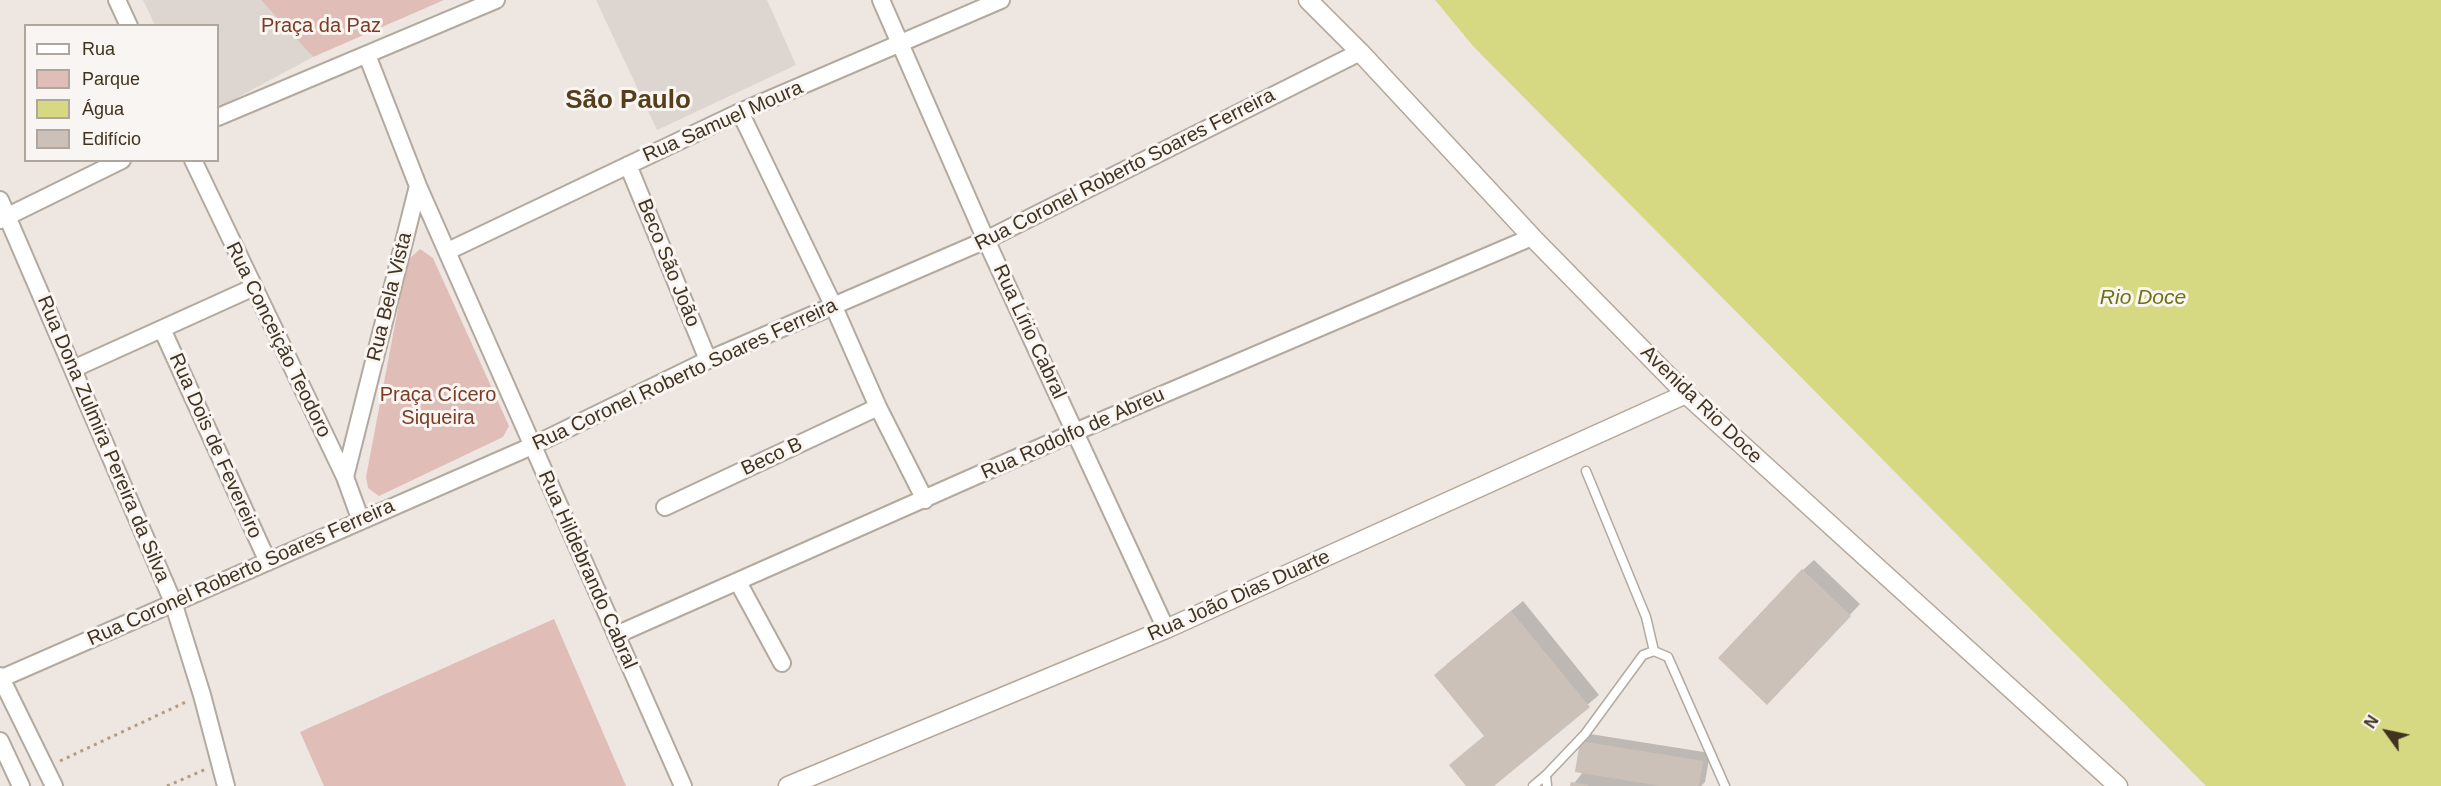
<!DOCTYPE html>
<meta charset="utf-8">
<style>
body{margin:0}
#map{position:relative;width:2441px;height:786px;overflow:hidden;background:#ede6e1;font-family:Arial,sans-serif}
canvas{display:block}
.legend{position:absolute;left:24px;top:24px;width:195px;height:138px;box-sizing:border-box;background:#f9f5f2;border:2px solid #afa79e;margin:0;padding:8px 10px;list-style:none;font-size:18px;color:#40331f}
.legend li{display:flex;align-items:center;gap:12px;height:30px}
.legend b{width:30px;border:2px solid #afa79e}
.north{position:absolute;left:2357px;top:702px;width:60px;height:60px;-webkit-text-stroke:4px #f9f5f2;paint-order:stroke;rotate:303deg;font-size:16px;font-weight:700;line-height:24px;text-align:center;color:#40331f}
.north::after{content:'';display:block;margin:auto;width:21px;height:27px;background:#40331f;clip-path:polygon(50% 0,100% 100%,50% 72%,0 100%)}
</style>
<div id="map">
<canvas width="2441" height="786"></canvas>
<ul class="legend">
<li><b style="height:8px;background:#fff"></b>Rua</li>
<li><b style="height:16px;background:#e1bdb7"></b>Parque</li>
<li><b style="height:16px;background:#d7d982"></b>Água</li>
<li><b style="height:16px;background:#cbc1b9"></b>Edifício</li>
</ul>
<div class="north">N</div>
</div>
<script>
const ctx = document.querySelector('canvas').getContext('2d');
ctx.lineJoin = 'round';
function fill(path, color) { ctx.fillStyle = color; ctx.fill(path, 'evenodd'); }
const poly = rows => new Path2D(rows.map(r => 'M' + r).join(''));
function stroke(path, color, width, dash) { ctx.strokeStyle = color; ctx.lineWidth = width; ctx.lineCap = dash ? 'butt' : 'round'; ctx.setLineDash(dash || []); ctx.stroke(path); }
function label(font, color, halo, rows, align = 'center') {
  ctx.font = font + ' Arial,sans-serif'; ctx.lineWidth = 6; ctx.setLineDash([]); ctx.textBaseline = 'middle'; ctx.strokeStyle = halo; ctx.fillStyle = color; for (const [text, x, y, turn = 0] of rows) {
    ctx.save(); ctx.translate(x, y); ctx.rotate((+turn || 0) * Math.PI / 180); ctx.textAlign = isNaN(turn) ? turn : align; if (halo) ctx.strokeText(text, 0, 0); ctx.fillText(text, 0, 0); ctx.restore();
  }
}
const built = poly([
 [143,0,261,0,313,57,218,108,218,26,155,25],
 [596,0,767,0,796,65,657,130]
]);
const green = poly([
 [261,0,444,0,313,57],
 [420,249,433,258,509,426,503,437,379,496,368,488,366,477,407,261],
 [554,619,626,786,324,786,300,732]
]);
const water = poly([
 [1435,0,2441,0,2441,786,2206,786,1473,46]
]);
const shadow = poly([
 [1814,560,1860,604,1777,692,1803,570],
 [1523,601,1599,695,1491,786,1468,786,1485,735,1447,664],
 [1590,734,1710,753,1705,782,1701,786,1572,786,1583,772,1581,742]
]);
const building = poly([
 [1802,569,1851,616,1767,705,1718,658],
 [1511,611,1590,707,1494,786,1466,786,1449,765,1484,736,1434,675],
 [1580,741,1703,761,1699,786,1661,786,1575,772],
 [1571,782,1588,785,1588,786,1570,786]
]);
const path = poly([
 [60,761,188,701],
 [167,786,206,769]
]);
const lane = poly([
 [1586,471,1646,617,1654,651],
 [1546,775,1585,734,1643,655,1654,651,1668,657,1725,786],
 [1533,786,1546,775,1547,786]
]);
const street = poly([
 [117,0,129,26],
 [881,0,986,240,1166,629],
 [367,55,418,186,683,786],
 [740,112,834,307,878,407,925,500],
 [218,117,496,0],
 [193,160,345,477,361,521],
 [628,165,708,360],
 [0,200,173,602,202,695,226,786],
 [0,220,122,160],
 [448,251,740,112,1001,0],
 [162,329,268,562],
 [73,369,252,288],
 [345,477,418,186],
 [665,507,878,407],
 [738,582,782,663],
 [616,635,1075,432,1532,237],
 [0,676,54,786],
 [0,679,532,446,708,360,986,240,1360,52],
 [0,741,21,786]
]);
const secondary = poly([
 [1308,0,1360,52,1532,237,1686,394,2118,786],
 [788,786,1166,629,1686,394]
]);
const parkNames = [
 ["Praça da Paz",321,26],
 ["Praça Cícero",438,395],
 ["Siqueira",438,418]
];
const streetNames = [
 ["Rua Samuel Moura",723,122,-24],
 ["Rua Coronel Roberto Soares Ferreira",1125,170,-27],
 ["Beco São João",668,263,68],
 ["Rua Bela Vista",390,297,-76],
 ["Rua Lírio Cabral",1029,332,65],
 ["Rua Conceição Teodoro",278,340,64],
 ["Rua Coronel Roberto Soares Ferreira",685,375,-25],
 ["Avenida Rio Doce",1701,405,44],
 ["Rua Rodolfo de Abreu",1073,434,-24],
 ["Rua Dona Zulmira Pereira da Silva",103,439,67],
 ["Rua Dois de Fevereiro",215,446,66],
 ["Beco B",772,457,-25],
 ["Rua Hildebrando Cabral",587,570,66],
 ["Rua Coronel Roberto Soares Ferreira",241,573,-24],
 ["Rua João Dias Duarte",1239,596,-24]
];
const waterNames = [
 ["Rio Doce",2143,298]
];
const districtNames = [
 ["São Paulo",628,101]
];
fill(built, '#ddd5cf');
fill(green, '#e1bdb7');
fill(water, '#d7d982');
fill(shadow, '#0003');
fill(building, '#cbc1b9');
stroke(lane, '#b2a99f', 11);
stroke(street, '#b2a99f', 20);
stroke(secondary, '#b4a798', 21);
stroke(path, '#b59c7e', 3, [3, 4.5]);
stroke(lane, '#fff', 8);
stroke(street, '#fff', 16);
stroke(secondary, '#fff', 18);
label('20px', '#7c3b24', '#f9f5f2', parkNames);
label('20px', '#40331f', '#f9f5f2', streetNames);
label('italic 21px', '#6e7212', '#f9f5f2', waterNames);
label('bold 26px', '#553e19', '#f9f5f2', districtNames);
</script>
